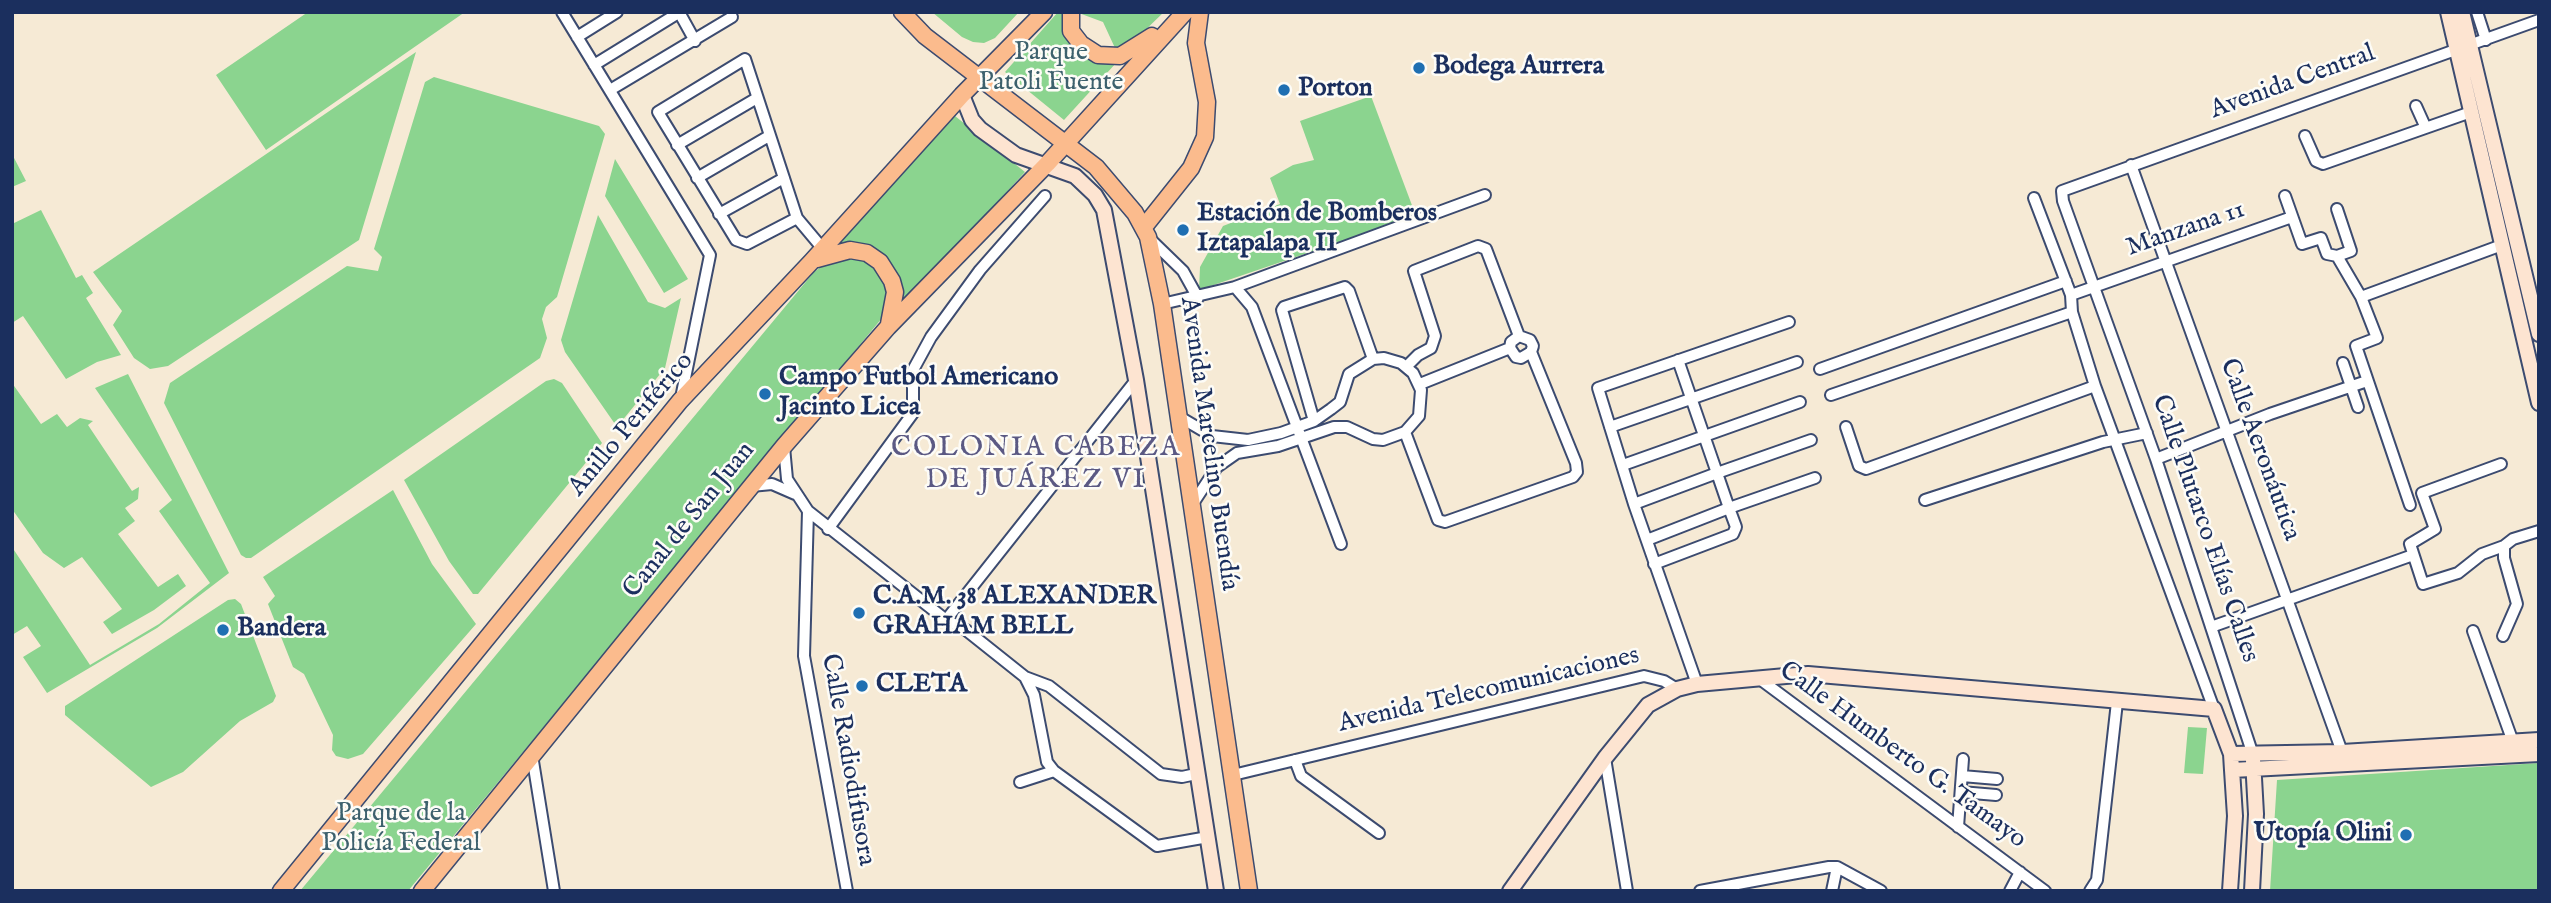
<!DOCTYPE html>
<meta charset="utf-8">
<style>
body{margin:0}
#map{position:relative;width:2551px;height:903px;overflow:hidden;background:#f6ead5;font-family:"IM FELL English",serif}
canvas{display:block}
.frame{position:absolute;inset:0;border:14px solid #1b2f5e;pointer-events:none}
</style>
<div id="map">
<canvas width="2551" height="903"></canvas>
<div class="frame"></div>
</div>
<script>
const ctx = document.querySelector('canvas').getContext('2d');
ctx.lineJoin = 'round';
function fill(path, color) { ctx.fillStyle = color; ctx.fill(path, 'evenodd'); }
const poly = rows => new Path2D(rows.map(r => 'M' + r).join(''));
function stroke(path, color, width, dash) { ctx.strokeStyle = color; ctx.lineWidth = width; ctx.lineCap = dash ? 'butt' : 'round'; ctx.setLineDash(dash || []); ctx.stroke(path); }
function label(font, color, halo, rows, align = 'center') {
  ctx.font = font + ' "IM FELL English",serif'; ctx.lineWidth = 5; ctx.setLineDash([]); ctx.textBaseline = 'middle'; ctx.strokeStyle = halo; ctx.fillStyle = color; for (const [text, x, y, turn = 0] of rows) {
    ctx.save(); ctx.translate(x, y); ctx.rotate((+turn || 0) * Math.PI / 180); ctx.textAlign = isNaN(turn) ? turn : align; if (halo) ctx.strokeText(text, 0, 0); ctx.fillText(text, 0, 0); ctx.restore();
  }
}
const green = poly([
 [308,12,465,12,266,150,216,75],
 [932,12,1019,12,995,38,984,43,973,42,962,37],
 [1058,12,1063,12,1065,34,1117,62,1064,120,1005,72],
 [1076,12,1164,12,1136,39,1115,48,1103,22],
 [416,52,359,240,168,366,150,369,134,358,113,325,122,311,93,272],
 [434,77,599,126,605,134,557,297,546,307,542,319,547,338,540,358,251,558,246,558,241,555,164,403,170,383,347,266,378,271,382,257,374,249,425,82],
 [1371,96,1416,216,1199,290,1200,267,1223,226,1280,204,1270,178,1293,165,1314,160,1300,121],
 [955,116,1025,172,901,307,901,285,891,264,873,248,834,243],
 [12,154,26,181,12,187],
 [615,159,688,279,664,293,605,196],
 [41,210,76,278,82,275,93,293,86,298,121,355,97,362,66,379,23,316,12,323,12,224],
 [598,215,648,302,665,308,681,298,665,368,617,427,565,352,561,340],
 [843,257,859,258,876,266,890,296,887,312,408,891,300,891,814,272,828,262],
 [128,374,229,573,157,628,47,693,23,657,41,646,27,626,12,635,12,547,90,665,159,624,210,583,159,511,172,500,95,388],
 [554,379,562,383,602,443,478,594,473,594,449,561,404,480,546,381],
 [12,383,41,424,57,414,67,427,80,418,93,421,88,425,132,491,139,487,138,499,125,508,135,521,118,534,158,587,178,574,186,586,154,610,112,634,103,622,122,609,82,557,64,568,43,553,12,509],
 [393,490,432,564,476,624,363,754,348,759,336,756,332,750,333,735,304,674,293,667,268,604,275,596,263,577],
 [235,599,241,604,276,696,273,702,240,721,183,772,151,787,65,715,65,706,228,600],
 [2188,727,2207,728,2203,774,2184,773],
 [2539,763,2539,891,2270,891,2277,780]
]);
const street = poly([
 [562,12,710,255,681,398],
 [679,12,695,41],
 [2477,12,2486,40],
 [577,37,617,12],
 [594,65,680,12],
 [610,90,732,17],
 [2416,106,2425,126],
 [2305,136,2316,161,2323,164,2471,112],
 [677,145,757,98],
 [2131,165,2342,752],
 [697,178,769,136],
 [2285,196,2302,244,2321,238,2327,254,2337,256,2361,297,2377,338,2356,346,2410,505],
 [2034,198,2071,295,2072,312,2095,386,2214,709],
 [2337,209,2351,251,2337,256],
 [719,214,784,178],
 [797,218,747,244,736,240,658,112,745,59,797,218,823,249],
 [1149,238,1183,271,1198,298],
 [1235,287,1252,307,1341,544],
 [2071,295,2292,217],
 [2361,297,2502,245],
 [1162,304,1235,287,1485,195],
 [1678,360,1717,473,1811,440],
 [2343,363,2358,407],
 [1406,367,1418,355,1431,348,1435,336,1414,271,1478,246,1486,249,1519,336],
 [1820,369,2066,281],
 [1420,384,1510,348,1511,342,1519,336,1530,340,1533,346,1531,352,1521,358,1516,357,1510,348],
 [1831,395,2072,312],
 [1178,416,1212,436,1248,440,1281,433,1314,421,1331,409,1340,402,1349,374,1373,359,1384,358,1401,363,1413,373,1421,390,1419,416,1405,432,1383,440,1373,439,1347,427,1334,427,1278,446,1237,453,1217,467,1192,505],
 [1314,421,1282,310,1284,307,1345,287,1349,291,1373,359],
 [1610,427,1797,362],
 [1846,427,1859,466,1866,469,2095,386],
 [1405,432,1438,520,1445,522,1573,477,1577,472,1576,463,1531,352],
 [784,447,787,479,808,511,946,620,966,630,1025,677,1034,695,1047,762,1054,771,1157,846,1208,837],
 [2156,459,2270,414,2367,381],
 [2501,464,2422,493,2435,529,2410,544,2423,584,2458,573,2482,554,2504,546],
 [1623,465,1800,402],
 [751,486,772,484,795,494],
 [1925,500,2103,442,2147,433],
 [1634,504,1697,684],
 [808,511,804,656,847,891],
 [828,529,913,413,913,370,931,337,980,270,1045,196],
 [1647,540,1729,508,1717,473,1634,504,1598,388,1789,322],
 [1654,564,1733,534,1736,527,1729,508,1815,478],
 [946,620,1136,380],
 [2211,627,2413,555],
 [2473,631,2513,742],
 [2503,636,2517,604,2504,558,2504,546,2513,539,2539,531],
 [1025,677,1049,686,1161,774,1182,777,1196,774],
 [1757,677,2045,891],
 [532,755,554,891],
 [2253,755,2156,459,2063,201,2062,191,2539,20],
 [1605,758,1627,891],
 [1295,760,1301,776,1379,833],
 [1233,775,1644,676,1664,681,1677,689],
 [1962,776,1997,779],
 [1020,782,1054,771],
 [1961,792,1996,795],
 [1958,827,1963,759],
 [1700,891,1829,867,1837,867,1881,891],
 [1832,891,1837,867],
 [2010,891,2020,872],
 [2090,891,2097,880,2117,702]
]);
const secondary = poly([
 [2448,12,2539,403],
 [2462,12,2539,334],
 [962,95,972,120,980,129,1016,155,1075,176,1095,195,1104,210,1136,380,1216,891],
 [2231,754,2342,752,2539,740],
 [2232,770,2539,754],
 [1510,891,1605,758,1648,705,1677,689,1697,684,1808,674,2214,709,2231,754,2232,770,2235,816,2230,891],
 [2252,891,2256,814,2253,760]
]);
const primary = poly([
 [902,12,925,36,1096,167,1135,213,1148,237,1162,304,1249,891],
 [1071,12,1071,31,1081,44,1098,55,1120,56,1152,36],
 [1144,227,1191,168,1205,137,1207,102,1196,43,1200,12],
 [817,259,850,250,867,253,880,262,892,281,895,292,889,324],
 [281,891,680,401,812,261,962,95,1044,12],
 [422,891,784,446,888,327,1047,164,1185,12]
]);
const markers = [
 [1419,68,7,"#1f6fb2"],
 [1284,90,7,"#1f6fb2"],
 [1183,230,7,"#1f6fb2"],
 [765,394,7,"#1f6fb2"],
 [859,613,7,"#1f6fb2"],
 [223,630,7,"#1f6fb2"],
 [862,686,7,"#1f6fb2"],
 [2406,835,7,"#1f6fb2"]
];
const parkNames = [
 ["Parque",1051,54],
 ["Patoli Fuente",1051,84],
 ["Parque de la",401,815],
 ["Policía Federal",401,845]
];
const poiNames = [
 ["Bodega Aurrera",1433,68],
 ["Porton",1298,90],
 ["Estación de Bomberos",1197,215],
 ["Iztapalapa II",1197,245],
 ["Campo Futbol Americano",779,379],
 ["Jacinto Licea",779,409],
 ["C.A.M. 38 ALEXANDER",873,598],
 ["GRAHAM BELL",873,628],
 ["Bandera",237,630],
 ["CLETA",876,686],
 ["Utopía Olini",2392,835,"right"]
];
const streetNames = [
 ["Avenida Central",2293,83,-20],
 ["Manzana 11",2186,230,-19],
 ["Anillo Periférico",632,425,-50],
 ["Avenida Marcelino Buendía",1208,444,82],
 ["Calle Aeronáutica",2259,450,70],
 ["Canal de San Juan",690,521,-51],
 ["Calle Plutarco Elías Calles",2204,529,71],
 ["Avenida Telecomunicaciones",1489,691,-13],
 ["Calle Humberto G. Tamayo",1902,756,36],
 ["Calle Radiodifusora",847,760,80]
];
const neighbourhoodNames = [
 ["COLONIA CABEZA",1036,449],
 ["DE JUÁREZ VI",1036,481]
];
fill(green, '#8bd48f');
stroke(street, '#3c4b70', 14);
stroke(secondary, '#3c4b70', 18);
stroke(primary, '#3c4b70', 19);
stroke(street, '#fff', 10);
stroke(secondary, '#fde4d1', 14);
stroke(primary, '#fbbb8d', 16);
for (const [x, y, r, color] of markers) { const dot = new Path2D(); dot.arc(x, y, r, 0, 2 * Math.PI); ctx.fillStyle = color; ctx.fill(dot); stroke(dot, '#fdfcf7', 2.5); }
label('26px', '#3d616d', '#fdfcf7', parkNames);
label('bold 26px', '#1b2f5e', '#fdfcf7', poiNames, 'left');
label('26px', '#1b2f5e', '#fdfcf7', streetNames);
ctx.letterSpacing = '2px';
label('28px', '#5b5983', '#fdfcf7', neighbourhoodNames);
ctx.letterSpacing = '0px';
</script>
